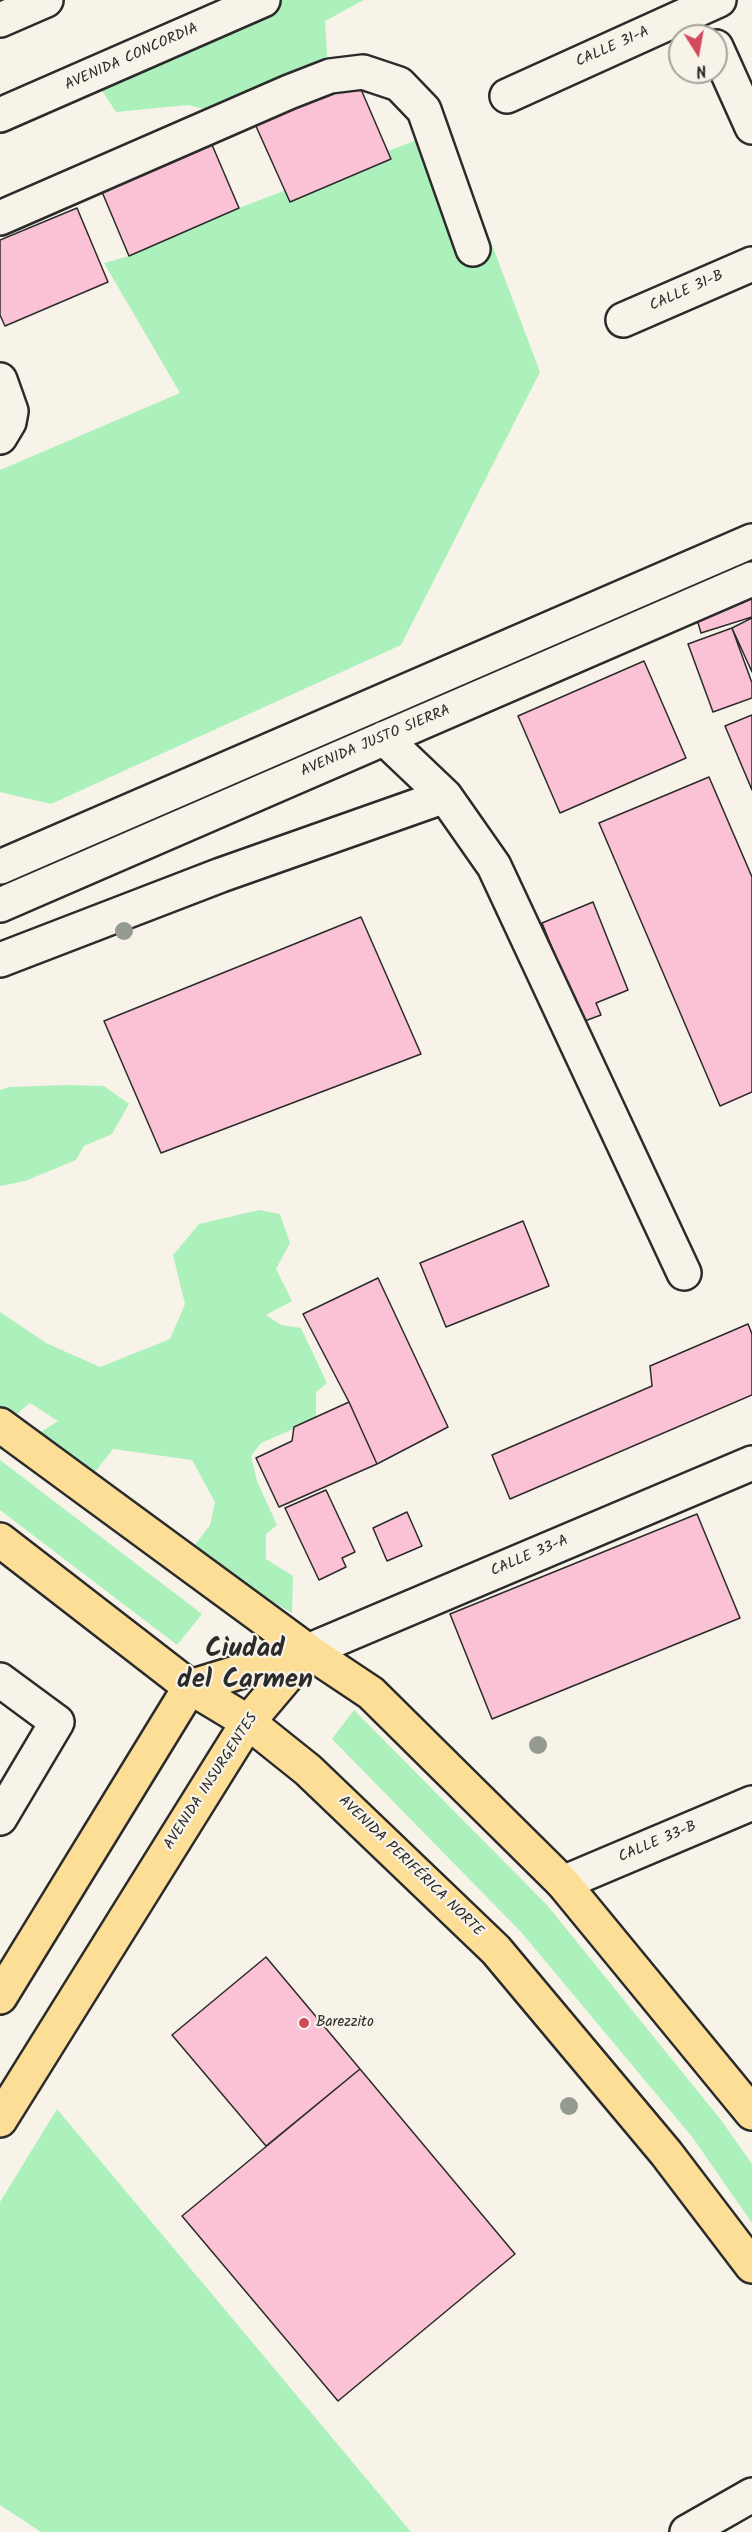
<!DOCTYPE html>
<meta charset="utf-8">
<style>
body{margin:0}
#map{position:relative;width:752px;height:2532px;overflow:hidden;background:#f7f3e8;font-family:Kalam,sans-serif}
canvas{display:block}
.north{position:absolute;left:668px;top:24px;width:60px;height:60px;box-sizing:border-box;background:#f7f3e8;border:2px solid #a5a39c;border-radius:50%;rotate:169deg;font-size:16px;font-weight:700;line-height:24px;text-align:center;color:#2b2b2b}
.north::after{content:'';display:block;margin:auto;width:21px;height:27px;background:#d1495b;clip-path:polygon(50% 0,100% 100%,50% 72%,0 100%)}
</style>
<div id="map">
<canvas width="752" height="2532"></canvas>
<div class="north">N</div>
</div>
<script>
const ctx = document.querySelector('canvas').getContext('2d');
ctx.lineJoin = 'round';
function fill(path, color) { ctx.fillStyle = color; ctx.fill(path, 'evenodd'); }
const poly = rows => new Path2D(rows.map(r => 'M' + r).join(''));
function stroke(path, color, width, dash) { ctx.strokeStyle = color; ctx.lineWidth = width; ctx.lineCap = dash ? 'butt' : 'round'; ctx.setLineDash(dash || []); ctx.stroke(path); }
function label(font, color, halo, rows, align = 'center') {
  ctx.font = font + ' Kalam,sans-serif'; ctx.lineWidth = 4.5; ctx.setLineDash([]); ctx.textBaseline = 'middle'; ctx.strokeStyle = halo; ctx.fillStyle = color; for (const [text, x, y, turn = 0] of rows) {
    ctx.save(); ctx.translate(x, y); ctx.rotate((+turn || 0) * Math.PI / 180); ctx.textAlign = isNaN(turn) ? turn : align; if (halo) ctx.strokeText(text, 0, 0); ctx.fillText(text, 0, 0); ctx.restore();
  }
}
const green = poly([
 [277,0,364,0,325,21,328,70,245,119,188,105,116,112,95,80],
 [448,128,540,372,401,645,51,804,0,792,0,470,180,393,104,263,129,256,239,208],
 [67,1085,104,1086,129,1104,112,1134,84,1146,76,1160,25,1181,0,1186,0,1090,9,1087],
 [259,1210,280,1214,290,1243,276,1269,292,1301,266,1315,281,1325,301,1328,327,1383,316,1392,316,1419,261,1443,251,1456,257,1481,277,1525,266,1534,266,1559,293,1576,292,1613,234,1579,194,1546,210,1525,215,1502,192,1460,113,1449,91,1477,30,1439,58,1421,30,1403,12,1418,0,1411,0,1312,46,1343,100,1367,170,1339,185,1304,173,1255,199,1224],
 [0,1460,202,1614,177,1645,0,1510],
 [354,1710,547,1905,721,2120,752,2164,752,2223,693,2138,521,1932,332,1739],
 [57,2109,411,2532,41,2532,0,2505,0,2202]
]);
const building = poly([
 [357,80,391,159,290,202,255,124,357,80],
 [207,133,239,208,129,256,97,180,207,133],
 [77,208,108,282,5,326,0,315,0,240,77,208],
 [752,591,752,617,701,633,694,609,752,591],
 [752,618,752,672,732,628,752,618],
 [732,628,752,683,752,698,713,712,688,644,732,628],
 [644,661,686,758,560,813,518,716,644,661],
 [752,715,752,790,725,726,752,715],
 [709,777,752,877,752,1092,720,1106,599,823,709,777],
 [593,902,628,990,596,1003,601,1015,582,1022,542,923,593,902],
 [361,917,421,1054,161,1153,104,1021,361,917],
 [523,1221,549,1286,446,1327,420,1263,523,1221],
 [378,1278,448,1427,377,1464,349,1402,303,1314,378,1278],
 [748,1324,752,1334,752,1395,510,1499,492,1455,652,1386,650,1366,748,1324],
 [349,1402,377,1464,279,1507,256,1458,292,1441,294,1427,349,1402],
 [326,1490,355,1552,342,1558,346,1567,319,1580,285,1508,326,1490],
 [407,1512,422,1546,387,1561,373,1528,407,1512],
 [697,1514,740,1618,492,1719,450,1614,697,1514],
 [266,1957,360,2069,266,2146,172,2035,266,1957],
 [360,2069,515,2254,338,2401,182,2216,360,2069]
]);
const minor = poly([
 [0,20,46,0],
 [716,47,752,127],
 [507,96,719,0],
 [0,115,263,0],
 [0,218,289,92,330,76,363,72,399,84,424,110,473,249],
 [623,320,752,264],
 [0,380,11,411,9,422,0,437],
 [384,738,445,796,494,866,684,1273],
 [0,867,752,541],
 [0,905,752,579],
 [0,960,221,875,445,796],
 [308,1651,752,1463],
 [0,1680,57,1722,0,1818],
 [563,1883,752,1803],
 [687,2532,752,2495]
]);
const major = poly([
 [0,1425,308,1651,371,1693,563,1883,752,2113],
 [0,1540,190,1687,248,1722,308,1770,496,1950,666,2153,752,2266],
 [0,1997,190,1687,308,1651],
 [0,2120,248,1722,308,1651]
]);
const trees = [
 [124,931],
 [538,1745],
 [569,2106]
];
const markers = [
 [304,2023,6,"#d1495b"]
];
const streetNames = [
 ["CALLE 31-A",613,48,-24],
 ["AVENIDA CONCORDIA",132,58,-24],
 ["CALLE 31-B",687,292,-24],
 ["AVENIDA JUSTO SIERRA",376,742,-23],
 ["CALLE 33-A",530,1557,-23],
 ["AVENIDA INSURGENTES",212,1782,-57],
 ["CALLE 33-B",658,1843,-23],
 ["AVENIDA PERIFÉRICA NORTE",410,1867,44]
];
const poiNames = [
 ["Barezzito",316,2023]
];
const townNames = [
 ["Ciudad",245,1651],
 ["del Carmen",245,1682]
];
fill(green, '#acf1bc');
fill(building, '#fbc2d5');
stroke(building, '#2b2b2b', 1.5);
stroke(minor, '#2b2b2b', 38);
stroke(major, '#2b2b2b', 38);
stroke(minor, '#f7f3e8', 33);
stroke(major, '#fcde96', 33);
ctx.fillStyle = '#959b90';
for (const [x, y] of trees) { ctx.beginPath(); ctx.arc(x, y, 9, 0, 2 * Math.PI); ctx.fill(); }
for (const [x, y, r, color] of markers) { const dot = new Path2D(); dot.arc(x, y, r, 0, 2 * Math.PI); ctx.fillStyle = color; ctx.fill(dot); stroke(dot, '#f7f3e8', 2); }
label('15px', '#2b2b2b', '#f7f3e8', streetNames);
label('15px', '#2b2b2b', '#f7f3e8', poiNames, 'left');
label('bold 27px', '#2b2b2b', '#f7f3e8', townNames);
</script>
